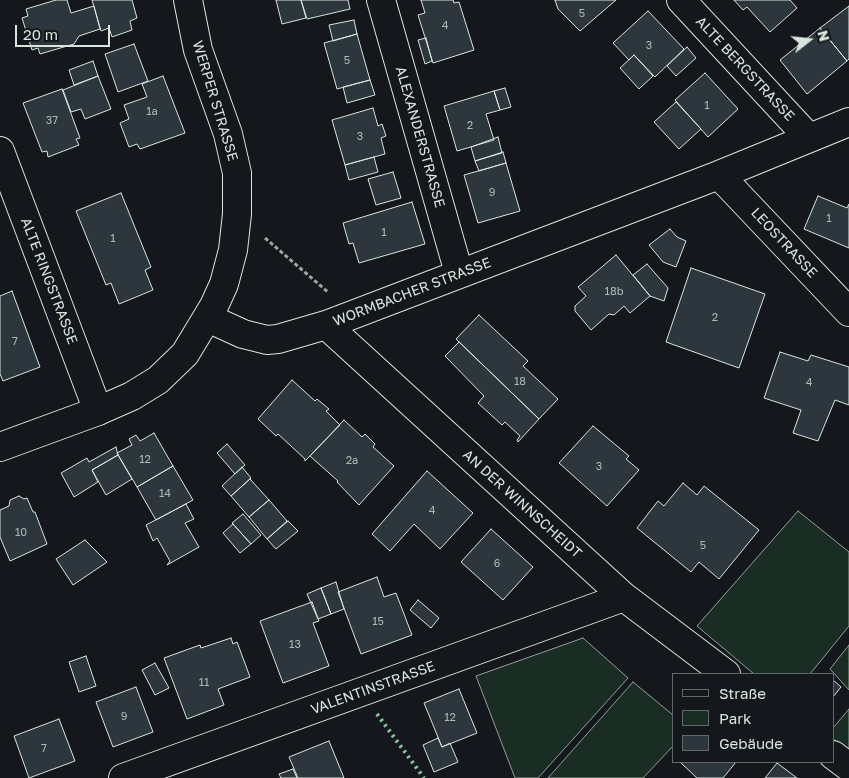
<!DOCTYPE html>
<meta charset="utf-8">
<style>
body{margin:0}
#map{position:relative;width:849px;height:778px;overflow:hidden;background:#14181c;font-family:"Golos Text",sans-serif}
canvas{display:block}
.legend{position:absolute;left:672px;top:673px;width:162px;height:90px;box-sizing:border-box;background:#14181c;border:1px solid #626a69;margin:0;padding:6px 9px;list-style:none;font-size:15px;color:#d8e6dc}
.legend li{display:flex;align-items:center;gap:10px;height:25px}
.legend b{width:25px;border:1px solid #626a69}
.north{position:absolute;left:784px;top:15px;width:50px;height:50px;-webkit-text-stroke:4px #14181c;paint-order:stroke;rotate:74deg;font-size:14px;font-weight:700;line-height:20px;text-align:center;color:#d8e6dc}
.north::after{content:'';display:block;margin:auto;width:18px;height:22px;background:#d8e6dc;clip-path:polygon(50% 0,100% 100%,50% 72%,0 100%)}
.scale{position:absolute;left:15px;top:25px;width:95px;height:22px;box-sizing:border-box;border:2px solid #d8e6dc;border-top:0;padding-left:6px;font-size:15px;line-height:18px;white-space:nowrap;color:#d8e6dc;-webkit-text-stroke:4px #14181c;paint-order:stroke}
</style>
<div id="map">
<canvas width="849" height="778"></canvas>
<ul class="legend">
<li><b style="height:6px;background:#14181c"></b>Straße</li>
<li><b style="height:14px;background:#1a2d24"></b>Park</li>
<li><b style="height:14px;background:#2c363c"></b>Gebäude</li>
</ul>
<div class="north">N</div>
<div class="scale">20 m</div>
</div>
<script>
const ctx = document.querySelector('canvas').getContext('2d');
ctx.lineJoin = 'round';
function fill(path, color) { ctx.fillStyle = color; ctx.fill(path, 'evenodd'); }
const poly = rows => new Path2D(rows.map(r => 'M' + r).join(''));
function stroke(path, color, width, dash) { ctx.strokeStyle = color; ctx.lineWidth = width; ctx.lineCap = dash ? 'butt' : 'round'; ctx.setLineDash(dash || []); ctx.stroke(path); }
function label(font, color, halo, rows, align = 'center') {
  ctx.font = font + ' "Golos Text",sans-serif'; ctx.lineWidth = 4; ctx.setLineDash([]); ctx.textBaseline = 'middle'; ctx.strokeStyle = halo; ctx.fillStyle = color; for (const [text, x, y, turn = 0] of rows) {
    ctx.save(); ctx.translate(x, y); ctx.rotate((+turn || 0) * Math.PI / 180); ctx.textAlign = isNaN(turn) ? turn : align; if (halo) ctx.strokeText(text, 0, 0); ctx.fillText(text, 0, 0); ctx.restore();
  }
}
const green = poly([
 [798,511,849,552,849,626,810,674,754,674,697,626,798,511],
 [583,638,628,678,538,778,515,778,476,676,583,638],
 [849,645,849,690,830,669,849,645],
 [633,682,673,715,673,746,643,778,548,778,633,682],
 [849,709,849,750,833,739,833,728,849,709]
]);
const building = poly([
 [56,0,67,0,71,13,94,6,100,29,79,36,74,44,40,54,38,48,32,50,22,18,28,16,26,9,56,0],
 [92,0,132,0,137,18,130,21,132,30,112,37,109,28,101,31,92,0],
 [276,0,301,0,306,18,282,24,276,0],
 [301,0,348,0,350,9,307,19,301,0],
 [421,0,453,0,454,3,459,2,474,50,433,63,418,15,425,13,421,0],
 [555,0,616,0,580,31,558,9,555,0],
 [734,0,790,0,797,8,770,32,747,7,743,10,734,0],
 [849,6,849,59,847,61,820,28,849,6],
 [648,11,684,49,655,77,634,55,629,60,613,43,648,11],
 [354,20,357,34,333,41,329,25,354,20],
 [820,28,847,61,807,94,780,60,820,28],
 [357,34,370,80,337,89,324,43,357,34],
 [426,38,432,61,425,64,418,40,426,38],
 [134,44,148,81,118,92,105,54,134,44],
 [687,47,696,58,676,76,667,66,687,47],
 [634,55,653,76,639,89,620,68,634,55],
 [93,61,98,76,74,85,69,70,93,61],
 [705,73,738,109,708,137,675,100,705,73],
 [98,76,111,109,85,119,81,109,71,112,63,90,98,76],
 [163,76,185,133,140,149,137,144,129,147,120,123,129,119,124,105,147,97,142,84,163,76],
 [370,80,375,95,347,103,343,87,370,80],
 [505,88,511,107,500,110,494,91,505,88],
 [62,89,80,138,76,139,79,145,48,157,47,151,42,152,23,103,62,89],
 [494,91,500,110,486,114,494,140,457,151,444,106,494,91],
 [676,102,701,129,679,149,654,122,676,102],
 [373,108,378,126,382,124,386,136,381,138,385,154,345,165,332,120,373,108],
 [498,137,502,153,475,161,471,147,498,137],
 [503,152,506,163,479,171,475,161,503,152],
 [374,157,378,172,349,180,345,165,374,157],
 [506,163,520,211,478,223,464,175,506,163],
 [393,172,401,198,376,205,368,179,393,172],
 [121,193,151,267,145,270,153,290,119,304,111,283,106,285,76,211,121,193],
 [818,196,847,208,849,204,849,248,804,229,818,196],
 [412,202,425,244,359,263,353,243,349,244,343,223,412,202],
 [670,229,677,237,686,241,676,267,663,262,649,245,670,229],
 [616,255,650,296,630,313,624,306,614,315,609,314,591,330,575,311,575,306,586,296,578,287,616,255],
 [647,264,668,288,664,301,650,296,633,275,647,264],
 [691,268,765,294,739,368,666,342,691,268],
 [12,291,40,367,3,381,0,374,0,296,12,291],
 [479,315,528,361,523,366,558,399,539,419,456,339,479,315],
 [459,342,539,419,518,442,517,440,520,436,505,422,502,425,478,403,484,396,445,356,459,342],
 [780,352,808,361,811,355,849,367,849,405,835,400,818,441,793,433,801,410,764,398,780,352],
 [292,380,315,401,317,399,329,409,326,411,340,425,305,461,305,459,278,434,276,436,258,419,292,380],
 [344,420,362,437,365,434,375,444,373,447,394,466,359,505,337,482,338,481,310,456,344,420],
 [593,426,629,456,626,459,639,470,607,506,559,463,593,426],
 [154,433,173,466,137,487,117,453,132,445,129,439,136,435,140,441,154,433],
 [227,444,245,465,235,474,217,453,227,444],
 [116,447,118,455,92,470,98,482,74,497,61,473,87,458,89,462,116,447],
 [118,455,132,479,106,495,92,470,118,455],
 [173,466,193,500,156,520,137,487,173,466],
 [242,467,251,478,231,496,222,486,242,467],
 [427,471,473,513,440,549,414,524,390,551,372,534,427,471],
 [250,479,269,500,249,517,231,496,250,479],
 [683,483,697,495,704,486,759,530,719,579,699,562,691,572,637,528,658,501,664,506,683,483],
 [19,496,24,499,27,498,33,512,35,512,47,544,10,561,0,537,0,510,9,506,10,500,19,496],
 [269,500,287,521,267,539,249,517,269,500],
 [186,504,194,519,185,523,199,547,167,565,170,561,157,538,153,541,146,525,186,504],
 [243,514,261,535,251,544,232,523,243,514],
 [288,521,298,531,276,549,267,539,288,521],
 [233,524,251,544,240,553,223,533,233,524],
 [491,529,533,567,503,600,461,562,491,529],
 [85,540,107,562,73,585,56,559,85,540],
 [377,577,384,597,396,593,412,635,361,654,338,592,377,577],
 [336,582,344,609,331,614,321,588,336,582],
 [321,588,331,614,318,619,307,594,321,588],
 [418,600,439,618,431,628,410,610,418,600],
 [312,602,319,621,313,623,329,666,283,683,260,621,312,602],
 [231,638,233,644,237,642,250,677,218,689,224,705,187,719,164,658,200,645,201,648,231,638],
 [86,656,96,686,79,692,69,662,86,656],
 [155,663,169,688,155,695,142,670,155,663],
 [833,680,841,687,833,697,833,680],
 [136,687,153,732,113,747,96,702,136,687],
 [459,689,477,733,442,747,424,703,459,689],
 [59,719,75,761,29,778,14,736,59,719],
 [438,738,442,747,450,743,458,762,434,772,423,745,438,738],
 [329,741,344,778,298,778,289,757,329,741],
 [680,762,736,762,723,778,697,778,680,762],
 [777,763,797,778,765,778,777,763],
 [293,769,297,778,281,778,279,774,293,769]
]);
const path = poly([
 [265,238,329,293]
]);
const street = poly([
 [381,0,459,273],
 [681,0,809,138],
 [0,151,98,411],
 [719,175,849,312],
 [208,318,243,334,267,340,278,339,326,325,719,175,849,122],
 [326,325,624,597,726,674],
 [833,755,849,767],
 [123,778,624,597]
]);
const secondary = poly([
 [0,447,98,411,132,396,158,380,185,354,214,306,224,284,233,250,237,214,237,173,228,134,198,50,188,0]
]);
const hedge = poly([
 [377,714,424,778]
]);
const numberNames = [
 ["5",582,14],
 ["4",445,26],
 ["3",649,46],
 ["5",347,61],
 ["1",707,106],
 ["1a",152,112],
 ["37",52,121],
 ["2",470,126],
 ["3",360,137],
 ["9",492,193],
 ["1",829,219],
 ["1",384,233],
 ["1",113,239],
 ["18b",614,292],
 ["2",715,318],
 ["7",15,342],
 ["18",520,382],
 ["4",809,383],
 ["12",145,460],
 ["2a",352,461],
 ["3",599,467],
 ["14",165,494],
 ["4",432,511],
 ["10",21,533],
 ["5",703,546],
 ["6",497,564],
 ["15",378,622],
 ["13",295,645],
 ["11",204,683],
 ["9",124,717],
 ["12",450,718],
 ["7",44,749]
];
const streetNames = [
 ["ALTE BERGSTRASSE",745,69,47],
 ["WERPER STRASSE",215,101,73],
 ["ALEXANDERSTRASSE",420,137,74],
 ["LEOSTRASSE",784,243,47],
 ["ALTE RINGSTRASSE",49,281,69],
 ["WORMBACHER STRASSE",412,292,-21],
 ["AN DER WINNSCHEIDT",522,504,42],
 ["VALENTINSTRASSE",373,688,-20]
];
fill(green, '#1a2d24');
stroke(green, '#939e99', 1);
fill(building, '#2c363c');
stroke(building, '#d8e6dc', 1);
stroke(street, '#d8e6dc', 30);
stroke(secondary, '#d8e6dc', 30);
stroke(path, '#9da8a2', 3, [4, 2.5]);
stroke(street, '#14181c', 28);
stroke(secondary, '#14181c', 28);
stroke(hedge, '#8ac095', 4, [2.5, 4]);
label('11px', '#adbab4', null, numberNames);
label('14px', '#d8e6dc', '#14181c', streetNames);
</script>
